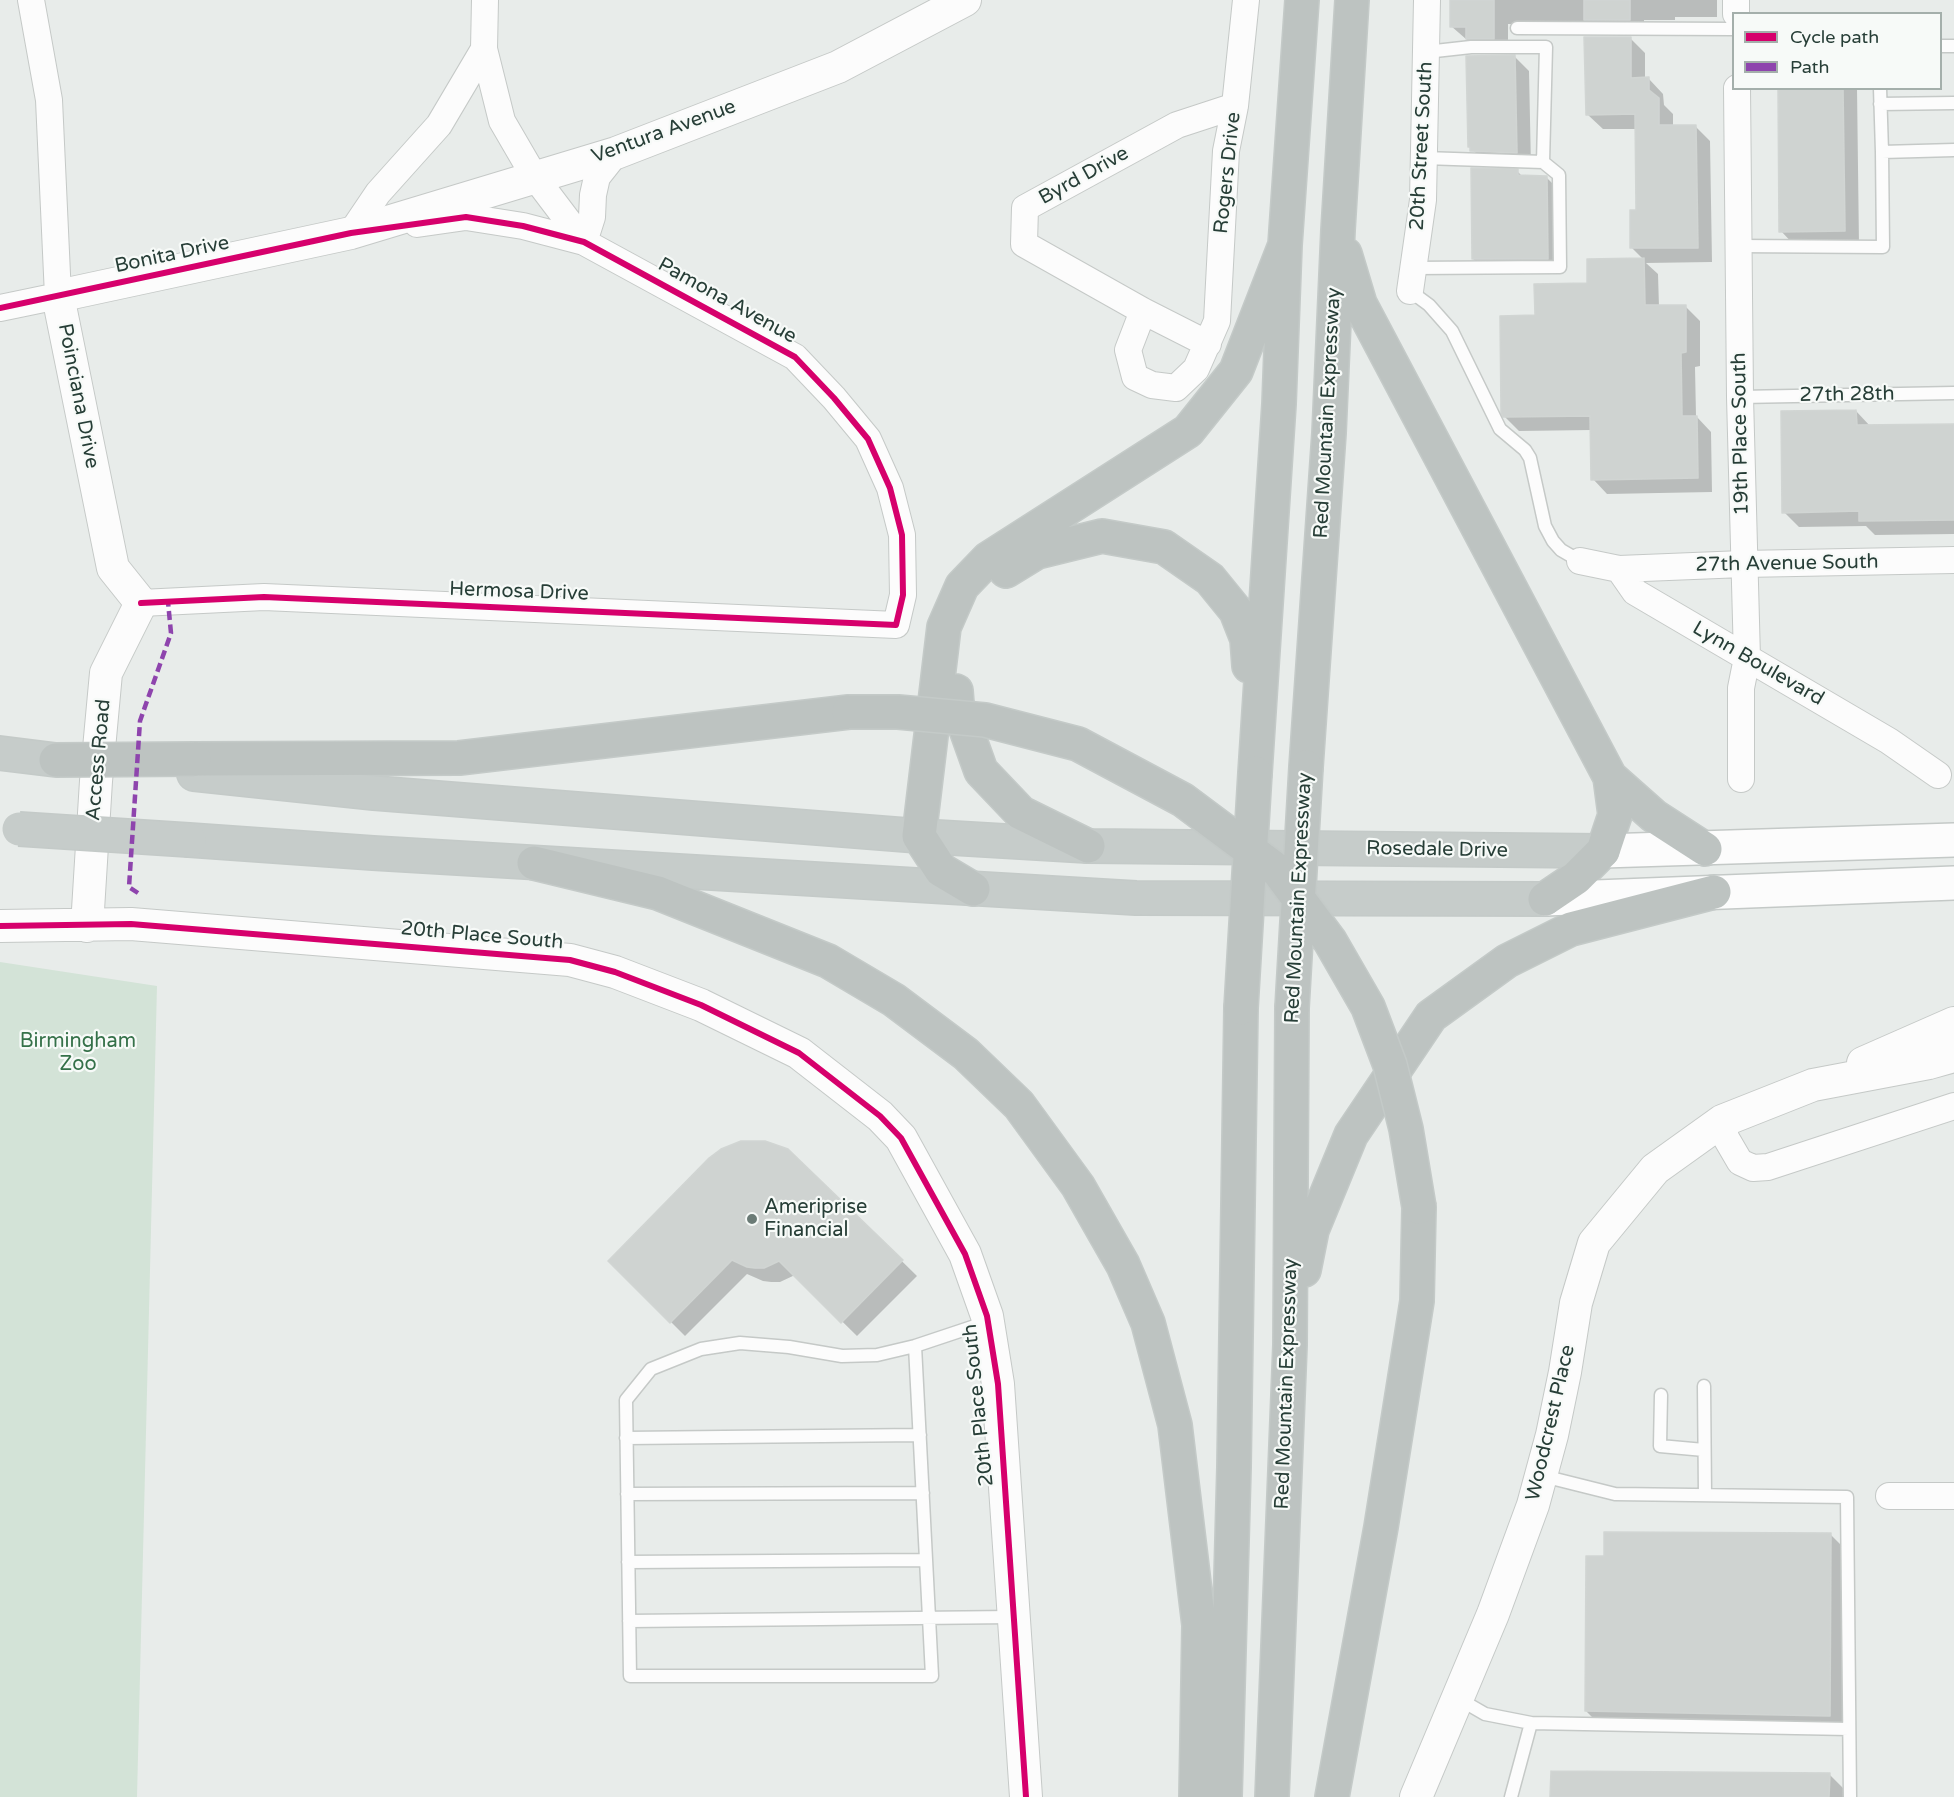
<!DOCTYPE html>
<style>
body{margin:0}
#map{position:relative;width:1954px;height:1797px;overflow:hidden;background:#e8ecea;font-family:"Varela Round",sans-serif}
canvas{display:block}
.legend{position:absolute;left:1732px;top:12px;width:210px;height:78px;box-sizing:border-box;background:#f7faf8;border:2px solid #a4afab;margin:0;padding:8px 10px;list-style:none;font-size:18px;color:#273e37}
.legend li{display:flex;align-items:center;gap:12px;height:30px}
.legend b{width:30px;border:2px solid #a4afab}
</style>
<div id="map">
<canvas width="1954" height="1797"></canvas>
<ul class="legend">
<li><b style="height:8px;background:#d6006c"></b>Cycle path</li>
<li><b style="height:8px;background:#8e44ad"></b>Path</li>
</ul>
</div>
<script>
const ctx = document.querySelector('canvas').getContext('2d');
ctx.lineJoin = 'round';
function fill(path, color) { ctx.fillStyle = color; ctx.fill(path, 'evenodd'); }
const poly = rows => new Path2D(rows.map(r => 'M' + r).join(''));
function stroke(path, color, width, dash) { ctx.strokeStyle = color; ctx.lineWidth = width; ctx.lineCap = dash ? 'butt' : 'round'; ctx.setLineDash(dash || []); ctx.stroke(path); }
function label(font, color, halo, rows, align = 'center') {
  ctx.font = font + ' "Varela Round",sans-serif'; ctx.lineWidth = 4.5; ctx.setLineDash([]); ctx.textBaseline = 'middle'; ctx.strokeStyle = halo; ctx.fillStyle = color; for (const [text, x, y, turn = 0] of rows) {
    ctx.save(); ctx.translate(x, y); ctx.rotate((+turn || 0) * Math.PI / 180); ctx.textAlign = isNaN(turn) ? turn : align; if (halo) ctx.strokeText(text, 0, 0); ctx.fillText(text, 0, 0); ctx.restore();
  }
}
const green = poly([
 [0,962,157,986,137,1797,0,1797]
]);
const shadow = poly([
 [1451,0,1717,0,1717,17,1675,17,1675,20,1644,20,1644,34,1590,24,1508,24,1508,53,1482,53,1451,26],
 [1630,38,1645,53,1645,79,1649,79,1663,94,1664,105,1673,114,1673,127,1696,127,1710,141,1712,262,1646,263,1658,274,1659,307,1685,306,1700,321,1700,366,1695,367,1696,416,1711,432,1712,492,1607,494,1593,479,1592,430,1519,431,1504,416,1536,317,1644,260,1632,248,1637,212,1637,129,1603,129,1588,115],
 [1515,57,1529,71,1531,167,1487,165,1472,149],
 [1779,88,1857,88,1859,245,1795,246,1781,231],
 [1517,171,1523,177,1546,177,1561,192,1562,273,1488,273,1473,259],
 [1856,411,1871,427,1954,426,1954,534,1875,535,1866,526,1799,527,1784,512],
 [797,1158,917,1276,857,1336,795,1275,780,1282,771,1282,763,1281,747,1274,685,1336,610,1261],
 [1830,1534,1845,1549,1844,1730,1601,1726,1586,1711,1606,1558],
 [1829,1774,1844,1789,1844,1797,1552,1797]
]);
const building = poly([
 [1450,0,1494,0,1494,39,1466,39,1466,27,1450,27,1450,0],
 [1584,0,1630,0,1630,20,1584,20,1584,0],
 [1584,37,1631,37,1631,78,1649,77,1649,90,1659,98,1659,125,1696,125,1698,248,1630,248,1630,210,1636,210,1635,114,1586,115,1584,37],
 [1515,55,1517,153,1470,151,1470,147,1468,147,1466,56,1515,55],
 [1778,88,1843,88,1845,231,1779,232,1778,88],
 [1471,168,1518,169,1518,175,1547,176,1548,259,1472,259,1471,168],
 [1644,258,1645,305,1686,305,1686,352,1681,353,1682,416,1697,416,1698,478,1591,480,1590,416,1503,417,1501,413,1500,316,1535,315,1534,284,1587,283,1587,259,1644,258],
 [1856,410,1857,425,1954,424,1954,520,1859,521,1859,511,1782,513,1781,411,1856,410],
 [741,1141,765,1141,788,1149,903,1260,841,1323,779,1261,764,1268,755,1268,747,1267,732,1260,670,1323,608,1261,709,1158,721,1149,741,1141],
 [1604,1532,1831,1533,1830,1716,1585,1711,1586,1556,1604,1556,1604,1532],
 [1551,1771,1830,1773,1829,1797,1550,1797,1551,1771]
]);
const service = poly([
 [1517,28,1734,29],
 [1940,46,1954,46],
 [1880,88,1882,152,1954,150],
 [1880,104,1954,103],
 [1424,158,1543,162,1546,47,1471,47,1426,52],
 [1738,246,1883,247,1882,152],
 [1413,268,1560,267,1559,175,1543,162],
 [1410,291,1429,305,1452,331,1500,429,1525,450,1530,458,1545,526,1553,541,1561,550,1580,561],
 [1740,397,1954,393],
 [915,1346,932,1676,630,1676,626,1400,651,1369,701,1349,740,1343,789,1347,842,1356,877,1355,915,1346,987,1322],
 [1704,1386,1705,1495],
 [1661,1395,1660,1446,1704,1450],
 [626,1438,920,1435],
 [1543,1476,1615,1494,1847,1497,1850,1797],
 [627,1494,923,1493],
 [628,1562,926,1560],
 [629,1621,1012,1617],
 [1459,1699,1485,1714,1531,1723],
 [1511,1797,1531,1723,1849,1729]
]);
const minor = poly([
 [485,0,484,49,502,121,534,176,584,242],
 [1736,0,1736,14],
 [1737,88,1740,397,1747,658,1741,688,1741,779],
 [351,233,378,193,439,125,484,49],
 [584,242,592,217,593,195,597,177,616,153],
 [1410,291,1423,200,1427,0],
 [0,308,58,296,49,100,31,0],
 [1143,311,1128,350,1135,377,1152,385,1176,388,1196,369,1217,321,1226,151,1235,106,1246,0],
 [1208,344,1143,311,1024,244,1025,208,1177,125,1235,106],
 [1580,561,1619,569,1635,592,1889,741,1938,775],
 [1619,569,1743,564,1954,560],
 [141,603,264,597,896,625,903,595,902,535,890,488,868,439,834,398,795,357,584,242,523,226,466,217,417,224],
 [1722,1121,1726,1138,1740,1162,1753,1168,1768,1167,1954,1106],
 [1889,1496,1954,1496]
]);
const tertiary = poly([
 [0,926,131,924,570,960,615,972,701,1005,799,1053,880,1116,901,1138,965,1254,987,1316,998,1384,1026,1797],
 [87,926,96,781,106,673,141,603,113,568,58,296,351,233,616,153,838,67,965,0],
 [1863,1063,1954,1023],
 [1416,1797,1493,1614,1533,1505,1552,1435,1565,1372,1576,1303,1594,1243,1655,1169,1722,1121,1813,1085,1929,1063,1954,1056]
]);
const secondary = poly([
 [1603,851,1954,840],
 [1545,899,1954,883]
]);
const trunk = poly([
 [0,753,56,760],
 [194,774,374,793,919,836,1088,846,1603,851],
 [189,840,373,853,1136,898,1545,899]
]);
const motorway = poly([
 [1345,254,1360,304,1610,777,1615,815,1603,851,1576,878,1545,899],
 [1006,571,1037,552,1102,536,1164,547,1210,579,1236,611,1247,639,1249,666],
 [956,691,957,704,981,771,1021,813,1088,846],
 [194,759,459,758,849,712],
 [1306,767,1329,433,1338,230,1352,0],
 [1255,773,1279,404,1285,245,1302,0],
 [1610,777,1654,816,1705,849],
 [534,863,658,893,828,961,894,1000,966,1054,1019,1105,1078,1186,1123,1265,1148,1323,1175,1425,1199,1625,1196,1797],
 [973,889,941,870,919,836,944,627,962,586,988,559,1188,431,1236,371,1285,245],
 [1304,1270,1312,1230,1351,1135,1431,1016,1507,961,1571,929,1714,892],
 [1225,1797,1234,1467,1241,1008],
 [1272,1797,1290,1345,1292,1008],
 [1332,1797,1381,1527,1417,1301,1419,1207]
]);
const trunkBridge = poly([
 [19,829,189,840]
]);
const motorwayBridge = poly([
 [849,712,898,712,985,720,1078,744,1183,800,1278,871,1330,941,1368,1007,1390,1065,1406,1129,1419,1207],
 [56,760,194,759],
 [1241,1008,1255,773],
 [1292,1008,1306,767]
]);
const quiet = poly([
 [138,893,129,887,140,721,171,633,168,602]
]);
const cycleway = poly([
 [0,308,351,233,466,217,523,226,584,242,795,357,834,398,868,439,890,488,902,535,903,595,896,625,264,597,141,603],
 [0,926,131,924,570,960,615,972,701,1005,799,1053,880,1116,901,1138,965,1254,987,1316,998,1384,1026,1797]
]);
const markers = [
 [752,1219,6,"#6b7b76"]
];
const streetNames = [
 ["Ventura Avenue",664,132,-20],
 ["20th Street South",1422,146,-87],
 ["Rogers Drive",1228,173,-84],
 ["Byrd Drive",1084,176,-29],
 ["Bonita Drive",172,255,-12],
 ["Pamona Avenue",727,301,29],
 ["27th 28th",1847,395,-1],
 ["Poinciana Drive",78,396,79],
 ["Red Mountain Expressway",1328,413,-87],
 ["19th Place South",1741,434,-91],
 ["27th Avenue South",1787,564,-1],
 ["Hermosa Drive",519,592,2],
 ["Lynn Boulevard",1758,664,30],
 ["Access Road",99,760,-85],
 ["Rosedale Drive",1437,850,1],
 ["Red Mountain Expressway",1299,898,-87],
 ["20th Place South",482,936,5],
 ["Red Mountain Expressway",1287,1384,-88],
 ["20th Place South",979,1405,-96],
 ["Woodcrest Place",1551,1423,-77]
];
const parkNames = [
 ["Birmingham",78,1042],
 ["Zoo",78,1065]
];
const poiNames = [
 ["Ameriprise",764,1208],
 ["Financial",764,1231]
];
fill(green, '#d3e3d7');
fill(shadow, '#0003');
fill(building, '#cfd3d1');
stroke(building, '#d1d5d3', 1.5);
stroke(service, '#c5c9c7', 15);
stroke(minor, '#c5c9c7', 28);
stroke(tertiary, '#c5c9c7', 34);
stroke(secondary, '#c4c9c7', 36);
stroke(trunk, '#c4cac8', 36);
stroke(motorway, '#c4cac8', 36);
stroke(service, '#fcfcfc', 12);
stroke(minor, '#fcfcfc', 26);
stroke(tertiary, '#fcfcfc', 32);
stroke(secondary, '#fcfcfc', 33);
stroke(trunk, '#c6ccca', 33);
stroke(motorway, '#bdc3c1', 33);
stroke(trunkBridge, '#c4cac8', 36, []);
stroke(motorwayBridge, '#c4cac8', 36, []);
stroke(trunkBridge, '#c6ccca', 33);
stroke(motorwayBridge, '#bdc3c1', 33);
stroke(quiet, '#8e44ad', 4.5, [9, 4.5]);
stroke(cycleway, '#d6006c', 6);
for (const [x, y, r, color] of markers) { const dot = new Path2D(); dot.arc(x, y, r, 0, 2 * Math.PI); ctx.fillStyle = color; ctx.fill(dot); stroke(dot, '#f7faf8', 2); }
label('20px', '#273e37', '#f7faf8', streetNames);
label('20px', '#357149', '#f7faf8', parkNames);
label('20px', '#273e37', '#f7faf8', poiNames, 'left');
</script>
